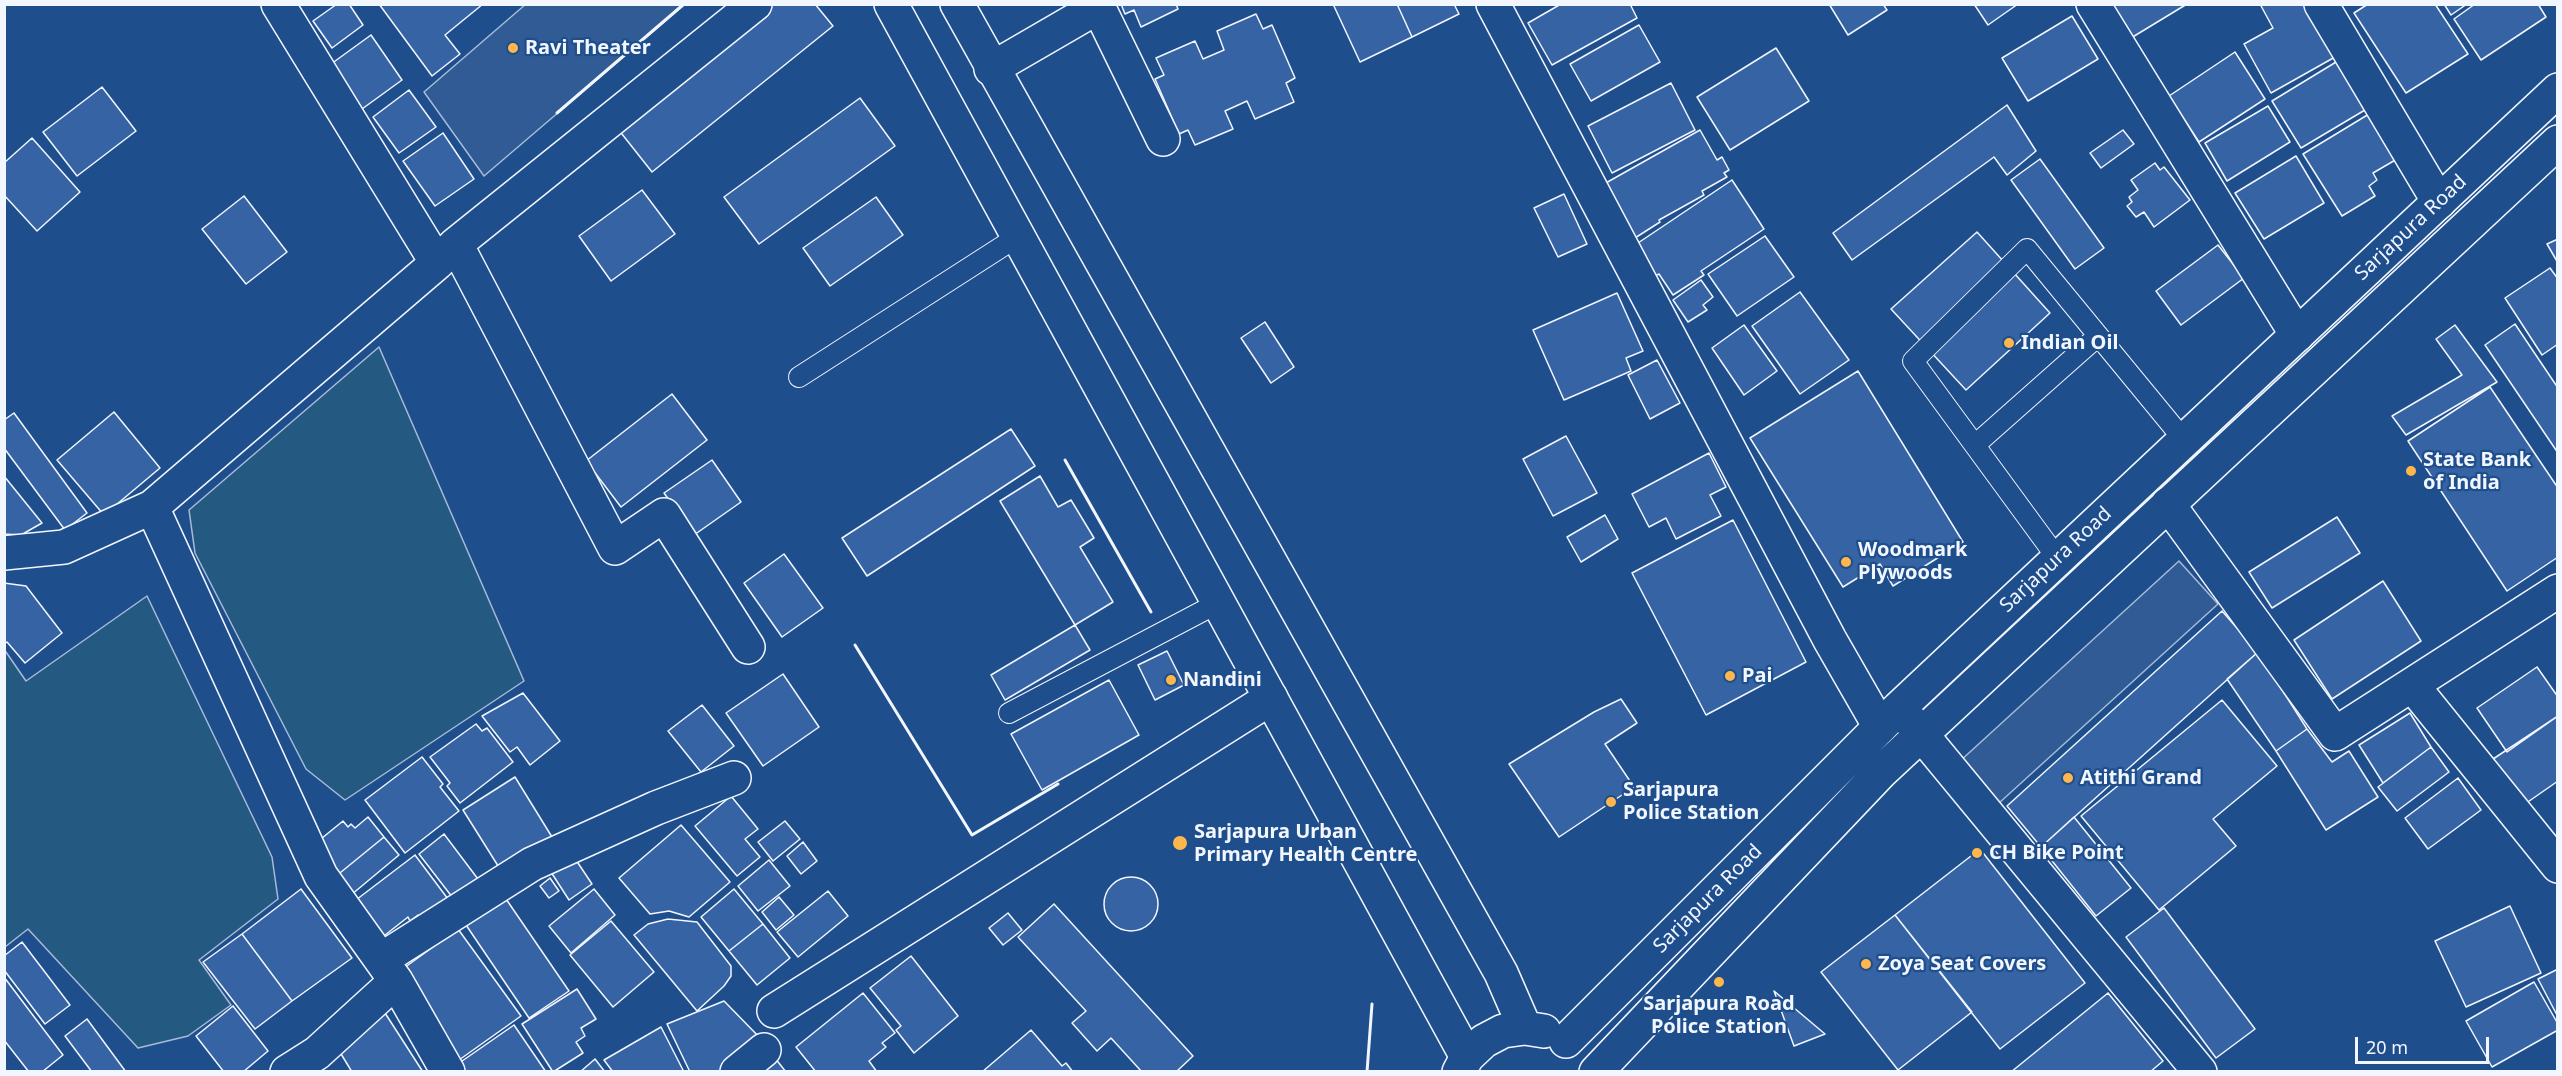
<!DOCTYPE html>
<style>
body{margin:0}
#map{position:relative;width:2562px;height:1076px;overflow:hidden;background:#1f4e8c;font-family:"Noto Sans",sans-serif}
canvas{display:block}
.frame{position:absolute;inset:0;border:6px solid #f2f6ff;pointer-events:none}
.scale{position:absolute;left:2355px;top:1037px;width:134px;height:27px;box-sizing:border-box;border:3px solid #f2f6ff;border-top:0;padding-left:8px;font-size:18px;line-height:21px;white-space:nowrap;color:#f2f6ff;-webkit-text-stroke:4px #1f4e8c;paint-order:stroke}
</style>
<div id="map">
<canvas width="2562" height="1076"></canvas>
<div class="frame"></div>
<div class="scale">20 m</div>
</div>
<script>
const ctx = document.querySelector('canvas').getContext('2d');
ctx.lineJoin = 'round';
function fill(path, color) { ctx.fillStyle = color; ctx.fill(path, 'evenodd'); }
const poly = rows => new Path2D(rows.map(r => 'M' + r).join(''));
function stroke(path, color, width, dash) { ctx.strokeStyle = color; ctx.lineWidth = width; ctx.lineCap = dash ? 'butt' : 'round'; ctx.setLineDash(dash || []); ctx.stroke(path); }
function label(font, color, halo, rows, align = 'center') {
  ctx.font = font + ' "Noto Sans",sans-serif'; ctx.lineWidth = 4.5; ctx.setLineDash([]); ctx.textBaseline = 'middle'; ctx.strokeStyle = halo; ctx.fillStyle = color; for (const [text, x, y, turn = 0] of rows) {
    ctx.save(); ctx.translate(x, y); ctx.rotate((+turn || 0) * Math.PI / 180); ctx.textAlign = isNaN(turn) ? turn : align; if (halo) ctx.strokeText(text, 0, 0); ctx.fillText(text, 0, 0); ctx.restore();
  }
}
const green = poly([
 [379,347,524,681,345,800,306,769,195,553,189,510,379,347],
 [147,596,272,857,278,899,199,960,231,1005,188,1036,138,1048,28,929,5,947,4,653,6,652,26,681,147,596]
]);
const parking = poly([
 [526,4,684,5,484,176,424,92,526,4],
 [2179,561,2218,604,1998,804,1959,762,2179,561]
]);
const building = poly([
 [337,4,349,4,363,25,332,48,313,21,337,4],
 [379,4,483,4,445,35,460,54,432,76,379,4],
 [771,4,815,4,833,26,652,172,618,129,771,4],
 [1121,4,1176,4,1178,9,1141,27,1134,10,1125,14,1121,4],
 [1333,4,1397,4,1412,37,1360,62,1333,4],
 [1397,4,1454,4,1459,14,1412,37,1397,4],
 [1561,4,1630,4,1637,18,1552,65,1528,23,1561,4],
 [1829,4,1883,4,1887,10,1848,35,1829,4],
 [1974,4,2018,4,1988,25,1974,4],
 [2111,4,2187,4,2131,38,2111,4],
 [2260,4,2306,4,2335,57,2271,93,2244,44,2273,28,2260,4],
 [2368,4,2435,4,2468,54,2406,93,2354,13,2368,4],
 [2444,4,2467,4,2451,15,2444,4],
 [2475,4,2538,4,2546,17,2481,60,2454,19,2475,4],
 [1256,14,1263,29,1272,25,1295,78,1286,83,1294,102,1255,119,1247,101,1225,111,1233,129,1195,145,1188,130,1179,134,1155,79,1164,75,1156,58,1195,41,1203,59,1224,50,1217,31,1256,14],
 [2072,16,2098,59,2028,101,2002,58,2072,16],
 [1639,25,1660,62,1591,101,1570,64,1639,25],
 [371,35,402,80,362,109,331,64,371,35],
 [1776,48,1809,101,1730,150,1697,97,1776,48],
 [2235,52,2265,99,2199,142,2169,96,2235,52],
 [2341,59,2370,107,2301,148,2272,101,2341,59],
 [1671,83,1695,130,1612,173,1588,126,1671,83],
 [102,87,136,131,77,176,43,132,102,87],
 [409,90,436,127,399,153,373,117,409,90],
 [860,98,895,146,759,244,724,197,860,98],
 [2007,105,2036,151,2007,175,1994,157,1852,260,1833,233,2007,105],
 [2268,106,2290,142,2227,181,2205,143,2268,106],
 [2369,114,2397,159,2373,173,2377,180,2369,186,2375,196,2342,216,2303,154,2369,114],
 [1700,130,1717,160,1722,157,1729,170,1724,173,1727,177,1702,191,1704,195,1659,220,1660,222,1635,238,1604,184,1700,130],
 [2123,130,2134,144,2101,168,2090,153,2123,130],
 [443,133,474,179,435,206,403,161,443,133],
 [32,138,80,192,37,231,4,195,4,163,32,138],
 [2296,156,2324,203,2264,239,2235,193,2296,156],
 [2040,159,2104,248,2075,269,2011,180,2040,159],
 [2155,163,2160,170,2164,167,2190,200,2154,227,2144,212,2136,217,2127,206,2132,202,2129,197,2138,190,2131,180,2155,163],
 [1732,180,1764,229,1701,271,1704,275,1673,295,1659,274,1655,276,1635,245,1732,180],
 [642,190,675,234,611,281,579,236,642,190],
 [1564,194,1587,244,1558,257,1534,208,1564,194],
 [244,196,287,252,246,284,202,229,244,196],
 [876,197,903,235,830,286,803,248,876,197],
 [1977,232,2050,313,1966,390,1891,309,1977,232],
 [1765,236,1794,277,1737,316,1708,274,1765,236],
 [2558,239,2558,263,2547,244,2558,239],
 [2218,245,2244,278,2181,325,2156,291,2218,245],
 [2550,268,2558,279,2558,344,2542,355,2505,298,2550,268],
 [1701,280,1713,297,1703,305,1707,310,1688,322,1673,300,1701,280],
 [1800,292,1849,360,1800,394,1752,326,1800,292],
 [1617,293,1643,351,1626,358,1631,371,1564,400,1533,330,1617,293],
 [1265,322,1294,367,1271,383,1241,338,1265,322],
 [2515,324,2558,388,2558,453,2485,345,2515,324],
 [1744,325,1777,371,1744,395,1712,348,1744,325],
 [2455,325,2497,382,2406,435,2392,416,2462,375,2436,339,2455,325],
 [1657,360,1680,403,1650,419,1628,375,1657,360],
 [1858,371,1963,542,1893,586,1880,564,1843,587,1750,438,1858,371],
 [2490,387,2558,488,2558,557,2507,591,2408,441,2490,387],
 [672,394,707,440,621,507,586,461,672,394],
 [114,412,160,468,104,515,57,460,114,412],
 [14,413,87,513,65,530,4,448,4,420,14,413],
 [1011,429,1035,466,867,576,842,538,1011,429],
 [1566,436,1597,493,1553,516,1523,459,1566,436],
 [1709,453,1726,487,1710,495,1721,516,1676,539,1666,518,1649,527,1632,494,1709,453],
 [712,460,741,502,694,535,664,493,712,460],
 [4,476,42,523,21,535,4,534,4,476],
 [1040,476,1058,507,1071,500,1094,538,1080,547,1113,602,1075,625,1000,501,1040,476],
 [1605,515,1618,539,1581,562,1567,537,1605,515],
 [2337,517,2360,553,2272,608,2249,572,2337,517],
 [1733,520,1806,662,1706,715,1632,573,1733,520],
 [784,554,823,608,782,637,744,583,784,554],
 [2383,581,2421,641,2332,699,2294,640,2383,581],
 [4,583,26,586,62,633,25,663,7,642,4,644,4,583],
 [2222,611,2258,652,2041,847,2007,806,2222,611],
 [1075,625,1090,650,1005,700,991,675,1075,625],
 [1167,651,1184,685,1155,700,1138,665,1167,651],
 [2258,652,2307,729,2276,751,2227,679,2258,652],
 [2537,667,2558,697,2558,716,2507,752,2477,708,2537,667],
 [783,674,819,727,763,766,726,713,783,674],
 [1109,680,1139,735,1042,790,1011,734,1109,680],
 [523,693,560,741,530,765,517,747,510,752,482,716,523,693],
 [1621,699,1637,723,1605,744,1634,787,1559,837,1509,764,1594,712,1621,699],
 [2222,700,2277,766,2213,819,2236,846,2159,910,2081,816,2222,700],
 [702,705,734,746,701,772,668,731,702,705],
 [2410,713,2431,747,2383,783,2359,745,2410,713],
 [2558,716,2558,781,2522,806,2490,761,2558,716],
 [476,724,482,731,487,728,513,762,460,803,447,786,450,783,430,757,476,724],
 [2307,729,2332,762,2349,751,2378,797,2326,830,2276,751,2307,729],
 [2431,747,2449,772,2397,811,2378,787,2431,747],
 [422,757,443,784,440,787,459,811,405,853,365,800,422,757],
 [515,777,552,837,500,869,463,810,515,777],
 [2458,778,2481,810,2428,849,2405,818,2458,778],
 [731,796,758,829,745,839,760,857,737,876,695,826,731,796],
 [368,817,384,837,335,877,311,847,343,821,348,827,351,824,355,828,368,817],
 [2074,817,2131,888,2096,916,2041,847,2074,817],
 [785,821,800,839,773,861,758,842,785,821],
 [681,825,730,882,689,917,669,911,650,914,619,878,681,825],
 [444,834,481,883,456,902,419,854,444,834],
 [384,837,399,855,351,895,335,877,384,837],
 [803,842,817,861,801,874,787,856,803,842],
 [1980,849,2085,983,2000,1049,1895,915,1980,849],
 [572,854,592,884,569,900,549,869,572,854],
 [415,855,448,899,422,919,418,915,410,921,408,917,380,939,352,903,415,855],
 [769,860,790,886,758,911,738,886,769,860],
 '1104 904a27 27 0 1 1 54 0a27 27 0 1 1-54 0Z',
 [550,878,559,891,549,898,540,886,550,878],
 [301,889,352,958,292,1001,242,934,301,889],
 [594,889,615,915,571,953,549,926,594,889],
 [734,889,763,924,729,951,701,917,734,889],
 [828,891,848,916,798,957,777,932,828,891],
 [504,896,569,991,529,1018,464,922,504,896],
 [779,897,794,915,776,930,762,912,779,897],
 [1054,904,1193,1056,1176,1072,1142,1072,1111,1038,1097,1051,1072,1023,1086,1011,1018,937,1054,904],
 [2510,906,2541,973,2466,1007,2435,941,2510,906],
 [2164,908,2255,1029,2216,1058,2126,937,2164,908],
 [1008,913,1022,930,1003,945,989,928,1008,913],
 [1895,915,1972,1012,1898,1070,1821,972,1895,915],
 [668,919,697,922,731,966,731,976,724,986,697,1011,634,935,648,924,668,919],
 [611,921,654,972,613,1007,570,955,611,921],
 [763,924,790,958,757,985,729,951,763,924],
 [458,929,521,1016,459,1060,397,973,458,929],
 [242,934,292,1001,255,1029,203,962,242,934],
 [22,942,70,1005,45,1024,4,970,4,956,22,942],
 [911,956,958,1016,914,1053,896,1030,901,1026,870,988,911,956],
 [2558,969,2558,1017,2538,979,2558,969],
 [4,977,63,1055,42,1072,29,1072,4,1040,4,977],
 [2534,982,2558,1024,2558,1030,2492,1067,2466,1021,2534,982],
 [577,989,596,1019,581,1028,585,1036,576,1042,583,1053,553,1072,522,1024,577,989],
 [1774,991,1825,1034,1794,1046,1774,991],
 [863,993,895,1033,882,1043,886,1047,869,1061,877,1072,816,1072,796,1047,863,993],
 [2108,993,2163,1061,2150,1072,2011,1072,2108,993],
 [724,1001,766,1044,722,1072,690,1072,667,1024,724,1001],
 [233,1006,268,1051,243,1072,224,1072,196,1036,233,1006],
 [385,1013,423,1072,352,1072,335,1044,385,1013],
 [87,1019,126,1072,92,1072,65,1036,87,1019],
 [514,1025,546,1072,455,1072,452,1068,514,1025],
 [661,1027,684,1072,613,1072,604,1060,661,1027],
 [1031,1030,1062,1066,1066,1063,1073,1072,982,1072,1031,1030],
 [771,1053,786,1072,748,1072,771,1053],
 [595,1059,605,1072,580,1072,595,1059]
]);
const service = poly([
 [799,377,1017,237],
 [1975,445,2098,336],
 [2058,559,1913,361,2027,249,2184,440],
 [1009,713,1218,603]
]);
const minor = poly([
 [278,4,437,263],
 [1097,4,1163,139],
 [1493,4,1830,640,1880,727],
 [2093,4,2297,335],
 [2321,4,2439,202],
 [991,69,1098,7],
 [456,244,615,548,664,515,748,647],
 [2168,504,2335,734,2558,591],
 [152,507,321,876,396,981,448,1072],
 [4,553,64,547,152,507,437,263,456,244,755,4],
 [2412,685,2558,866],
 [1903,712,2200,1072],
 [382,959,532,864,656,808,734,778],
 [774,1011,1271,698],
 [287,1072,317,1053,396,981],
 [737,1072,764,1050]
]);
const primary = poly([
 [891,4,1467,1057],
 [957,4,1501,973,1525,1028],
 [1566,1041,1899,708,2558,90],
 [1459,1072,1467,1057,1484,1041,1503,1031,1525,1028,1544,1031],
 [1596,1072,1881,772,2558,142]
]);
const wall = poly([
 [557,113,684,4],
 [1065,460,1151,612],
 [855,645,972,835,1058,784],
 [1367,1072,1372,1004]
]);
const markers = [
 [513,48,6,"#ffb74d"],
 [2009,343,6,"#ffb74d"],
 [2411,471,6,"#ffb74d"],
 [1846,562,6,"#ffb74d"],
 [1730,676,6,"#ffb74d"],
 [1171,680,6,"#ffb74d"],
 [2068,778,6,"#ffb74d"],
 [1611,802,6,"#ffb74d"],
 [1180,843,8,"#ffb74d"],
 [1977,853,6,"#ffb74d"],
 [1866,964,6,"#ffb74d"],
 [1719,982,6,"#ffb74d"]
];
const poiNames = [
 ["Ravi Theater",525,48],
 ["Indian Oil",2021,343],
 ["State Bank",2423,460],
 ["of India",2423,483],
 ["Woodmark",1858,550],
 ["Plywoods",1858,573],
 ["Pai",1742,676],
 ["Nandini",1183,680],
 ["Atithi Grand",2080,778],
 ["Sarjapura",1623,790],
 ["Police Station",1623,813],
 ["Sarjapura Urban",1194,832],
 ["Primary Health Centre",1194,855],
 ["CH Bike Point",1989,853],
 ["Zoya Seat Covers",1878,964],
 ["Sarjapura Road",1719,1004,"center"],
 ["Police Station",1719,1027,"center"]
];
const streetNames = [
 ["Sarjapura Road",2411,228,-43],
 ["Sarjapura Road",2056,560,-43],
 ["Sarjapura Road",1708,899,-45]
];
fill(green, '#245a82');
stroke(green, '#a8bbd7', 1.5);
fill(parking, '#305b95');
stroke(parking, '#a8bbd7', 1.5);
fill(building, '#3563a3');
stroke(building, '#f2f6ff', 1.5);
stroke(service, '#f2f6ff', 22);
stroke(minor, '#f2f6ff', 36);
stroke(primary, '#f2f6ff', 36);
stroke(service, '#1f4e8c', 20);
stroke(minor, '#1f4e8c', 33);
stroke(primary, '#1f4e8c', 33);
stroke(wall, '#f2f6ff', 3);
for (const [x, y, r, color] of markers) { const dot = new Path2D(); dot.arc(x, y, r, 0, 2 * Math.PI); ctx.fillStyle = color; ctx.fill(dot); stroke(dot, '#1f4e8c', 2); }
label('bold 20px', '#f2f6ff', '#1f4e8c', poiNames, 'left');
label('20px', '#f2f6ff', '#1f4e8c', streetNames);
</script>
